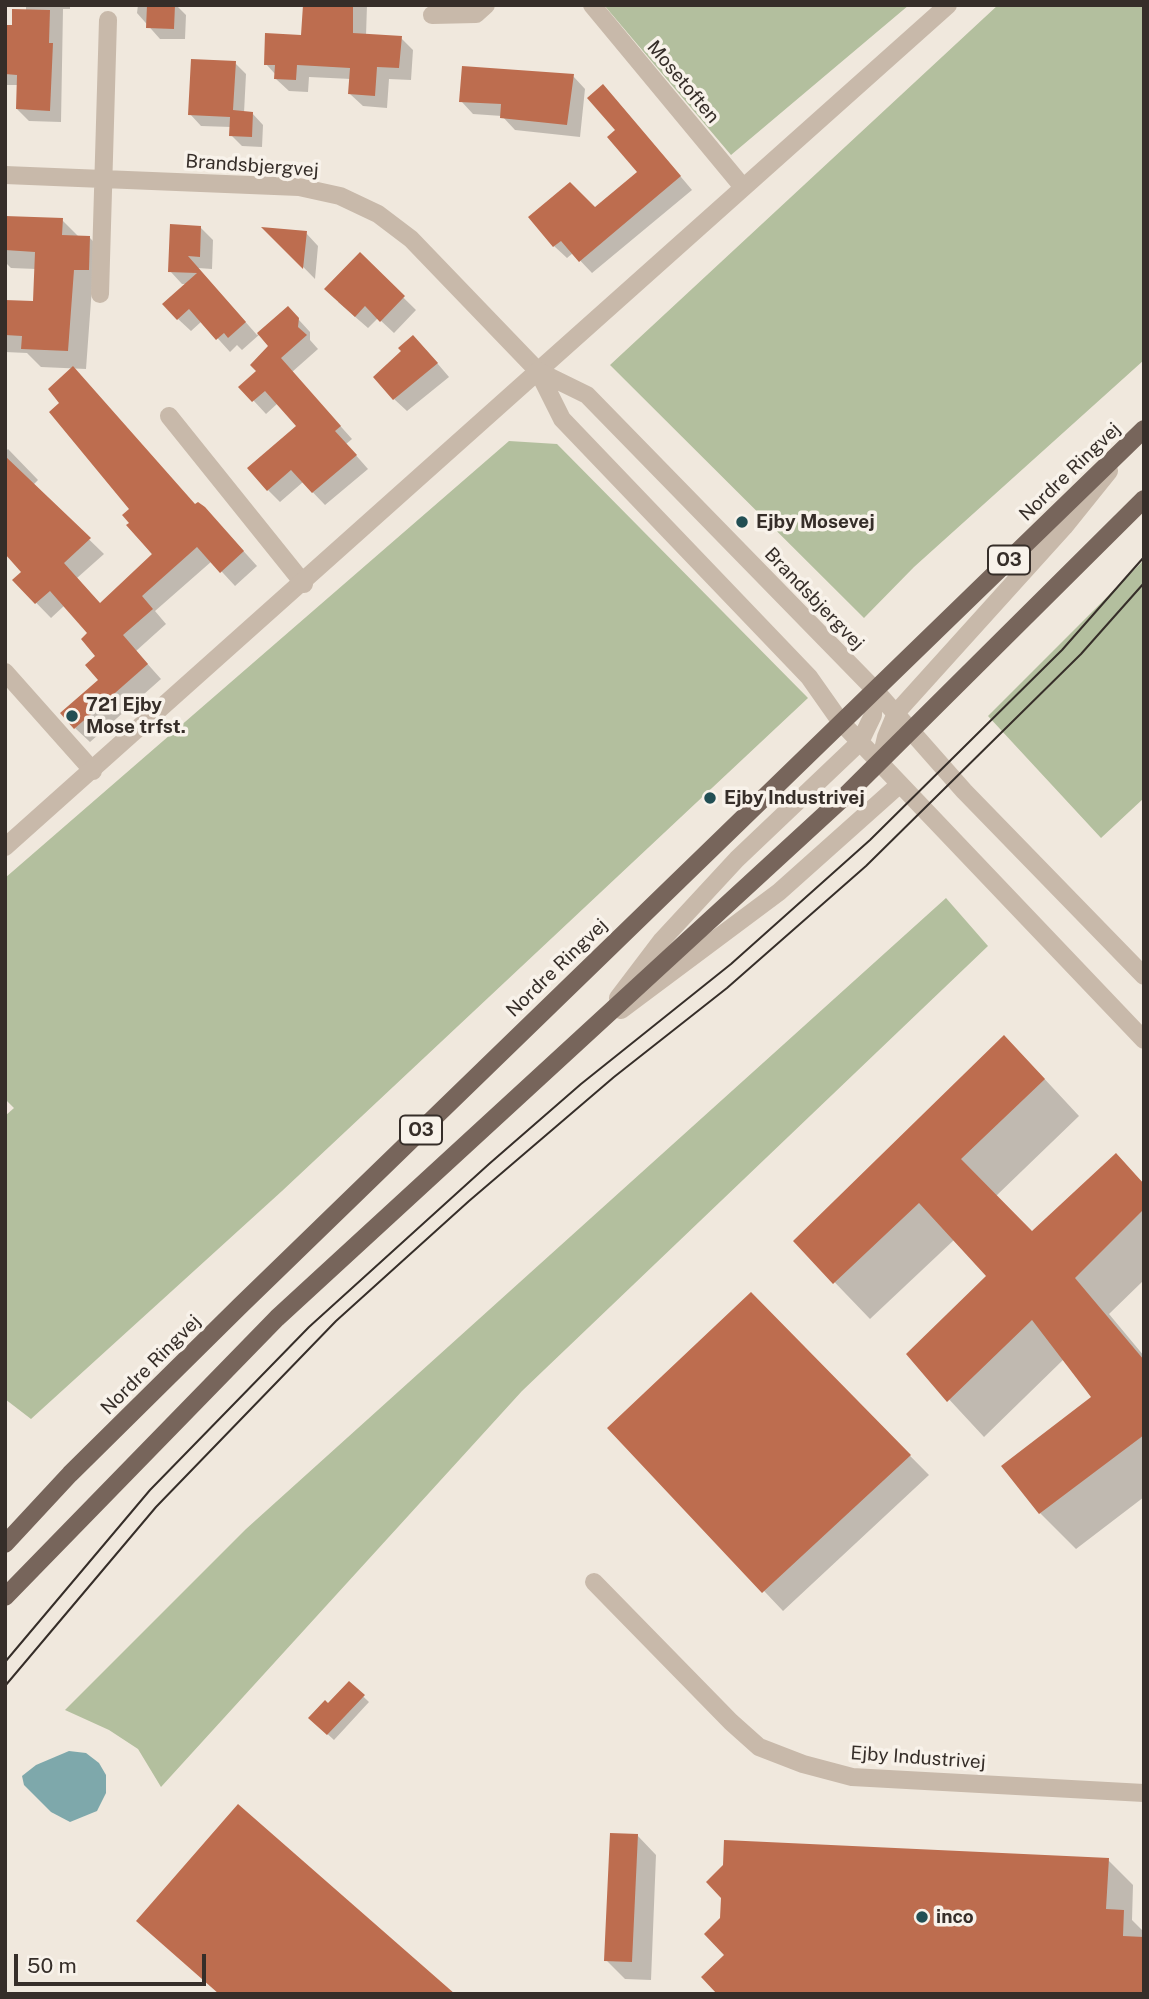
<!DOCTYPE html>
<style>
body{margin:0}
#map{position:relative;width:1149px;height:1999px;overflow:hidden;background:#f0e8dd;font-family:"Public Sans",sans-serif}
canvas{display:block}
.frame{position:absolute;inset:0;border:7px solid #362e29;pointer-events:none}
.scale{position:absolute;left:14px;top:1954px;width:192px;height:32px;box-sizing:border-box;border:4px solid #362e29;border-top:0;padding-left:9px;font-size:21px;line-height:24px;white-space:nowrap;color:#362e29;-webkit-text-stroke:5px #f8f2ea;paint-order:stroke}
</style>
<div id="map">
<canvas width="1149" height="1999"></canvas>
<div class="frame"></div>
<div class="scale">50 m</div>
</div>
<script>
const ctx = document.querySelector('canvas').getContext('2d');
ctx.lineJoin = 'round';
function fill(path, color) { ctx.fillStyle = color; ctx.fill(path, 'evenodd'); }
const poly = rows => new Path2D(rows.map(r => 'M' + r).join(''));
function stroke(path, color, width, dash) { ctx.strokeStyle = color; ctx.lineWidth = width; ctx.lineCap = dash ? 'butt' : 'round'; ctx.setLineDash(dash || []); ctx.stroke(path); }
function label(font, color, halo, rows, align = 'center') {
  ctx.font = font + ' "Public Sans",sans-serif'; ctx.lineWidth = 7; ctx.setLineDash([]); ctx.textBaseline = 'middle'; ctx.strokeStyle = halo; ctx.fillStyle = color; for (const [text, x, y, turn = 0] of rows) {
    ctx.save(); ctx.translate(x, y); ctx.rotate((+turn || 0) * Math.PI / 180); ctx.textAlign = isNaN(turn) ? turn : align; if (halo) ctx.strokeText(text, 0, 0); ctx.fillText(text, 0, 0); ctx.restore();
  }
}
const green = poly([
 [604,5,909,5,731,155],
 [998,5,1144,5,1144,360,914,567,864,618,610,365],
 [509,441,557,444,808,698,282,1191,31,1419,5,1399,5,1116,14,1108,5,1099,5,878],
 [1144,560,1144,798,1101,838,988,716],
 [946,898,988,946,522,1391,161,1787,138,1749,109,1730,65,1710,246,1529]
]);
const water = poly([
 [69,1751,86,1753,99,1763,106,1775,106,1793,97,1811,70,1822,51,1812,24,1785,22,1776,36,1765]
]);
const shadow = poly([
 [26,5,70,5,70,9,63,9,61,122,29,121,17,109,18,85,5,85,5,27,13,27,26,11],
 [138,5,176,5,186,15,185,39,160,39,137,13],
 [304,5,367,5,366,36,401,38,413,50,411,80,389,79,387,108,363,106,350,94,351,79,309,77,308,92,289,91,276,79,276,75,266,64,302,37],
 [235,63,246,74,244,113,252,113,263,125,262,147,242,146,231,135,231,127,201,126,190,114],
 [573,76,585,89,580,137,515,130,502,116,473,114,461,101],
 [615,99,692,190,592,273,573,253,567,258,554,246,639,172,618,130],
 [5,218,62,220,79,237,90,238,108,257,92,287,86,369,41,367,27,353,5,352,5,302,34,303,36,269,11,268,5,262],
 [200,227,213,240,212,269,198,268,257,335,288,308,310,332,310,340,318,349,292,372,352,439,346,444,368,469,325,505,303,482,280,502,268,490,298,426,278,403,266,414,241,387,258,371,270,346,260,334,242,350,237,345,230,352,202,321,191,331,178,319,187,284,182,284,170,271],
 [266,229,306,233,318,246,315,279],
 [360,255,416,310,394,333,378,318,368,328,338,302],
 [426,350,449,377,407,411,394,399],
 [8,449,38,480,33,485,104,554,77,578,101,605,154,557,129,525,196,506,219,524,257,566,235,586,212,561,155,611,166,624,136,651,161,679,90,742,75,728,100,680,98,656,90,634,65,605,51,618,14,580,23,572,5,552,5,452],
 [1039,1073,1079,1116,996,1196,1032,1233,1116,1156,1144,1184,1144,1280,1109,1314,1144,1356,1144,1497,1076,1549,1040,1513,1093,1398,1064,1359,984,1437,908,1355,989,1276,955,1239,870,1319,795,1241],
 [751,1295,929,1475,783,1611,610,1428],
 [349,1683,369,1702,334,1740,310,1718,328,1706],
 [637,1835,656,1855,651,1980,625,1979,606,1960],
 [1108,1860,1133,1885,1132,1920,1144,1932,1144,1994,718,1994]
]);
const building = poly([
 [147,5,175,5,174,29,146,28],
 [303,5,353,5,353,33,402,36,399,68,377,67,375,96,348,94,350,68,297,65,296,80,274,79,275,65,264,65,265,33,301,35],
 [12,9,50,10,49,43,53,43,50,111,16,109,17,75,5,74,5,25,12,25],
 [191,59,236,61,233,110,253,112,252,137,229,136,230,117,188,115],
 [462,66,574,74,567,125,500,118,501,104,459,102],
 [603,84,681,176,579,262,561,241,553,247,528,217,570,182,595,207,637,172,607,137,615,130,587,98],
 [5,216,63,218,62,235,90,236,89,270,74,270,68,351,21,349,22,336,5,335,5,300,33,301,35,252,5,250],
 [170,224,201,226,200,257,188,256,246,322,228,338,224,333,216,340,189,309,177,320,162,304,197,273,168,272],
 [261,227,307,231,303,269],
 [360,252,405,296,380,322,365,306,355,317,324,289],
 [288,306,299,318,298,327,307,335,281,358,341,426,335,431,357,455,312,493,291,470,267,491,247,468,296,426,265,391,252,402,238,387,256,371,250,365,268,346,257,333],
 [413,335,438,363,393,400,373,377,401,351,398,348],
 [73,366,195,504,198,502,205,507,244,551,220,573,197,547,142,596,153,609,123,635,148,664,74,729,60,713,98,680,85,665,95,656,81,639,87,633,50,591,35,604,12,580,21,572,5,554,5,456,91,538,64,563,100,603,152,554,126,525,129,523,122,515,129,509,49,412,59,403,48,389],
 [1004,1035,1045,1079,961,1159,1032,1231,1116,1153,1144,1184,1144,1209,1075,1278,1144,1360,1144,1435,1039,1514,1001,1466,1091,1397,1032,1320,947,1402,906,1354,986,1276,919,1203,833,1284,793,1241],
 [751,1292,911,1455,762,1593,607,1428],
 [349,1681,365,1695,327,1735,308,1718,325,1700,328,1703],
 [238,1804,455,1994,219,1994,136,1921],
 [610,1833,638,1834,632,1962,604,1961],
 [724,1840,1109,1858,1106,1909,1124,1910,1123,1936,1144,1937,1144,1994,717,1994,701,1977,724,1955,704,1934,720,1918,721,1898,706,1882,723,1865]
]);
const minor = poly([
 [592,5,742,186],
 [432,15,476,14,486,5],
 [5,175,299,187,340,196,378,214,411,239,538,371,948,5],
 [100,294,108,20],
 [169,416,304,584],
 [5,672,93,771],
 [594,1582,731,1722,759,1747,803,1764,852,1777,1144,1793]
]);
const tertiary = poly([
 [538,371,562,419,809,677,840,721,1144,1040],
 [538,371,587,395,874,689,964,791,1144,976],
 [880,762,886,737,896,713,1064,527,1109,471],
 [5,847,538,371],
 [618,998,662,940,737,859,860,742,873,715,874,689],
 [621,1010,779,892,900,784]
]);
const primary = poly([
 [5,1544,70,1474,240,1306,1144,429],
 [5,1597,277,1318,844,797,1144,499]
]);
const tram = poly([
 [5,1662,150,1490,309,1327,489,1164,581,1084,731,964,870,840,1062,650,1144,557],
 [5,1686,156,1507,336,1321,469,1201,614,1077,727,988,866,866,1081,654,1144,583]
]);
const markers = [
 [742,522,7,"#224f54"],
 [72,716,7,"#224f54"],
 [710,798,7,"#224f54"],
 [922,1917,7,"#224f54"]
];
const shields = [
 [1009,560,42],
 [421,1130,42]
];
const shieldNames = [
 ["O3",1009,560],
 ["O3",421,1130]
];
const streetNames = [
 ["Mosetoften",683,82,50],
 ["Brandsbjergvej",252,166,4],
 ["Nordre Ringvej",1070,472,-44],
 ["Brandsbjergvej",814,599,46],
 ["Nordre Ringvej",557,968,-44],
 ["Nordre Ringvej",151,1365,-45],
 ["Ejby Industrivej",918,1758,4]
];
const poiNames = [
 ["Ejby Mosevej",756,522],
 ["721 Ejby",86,705],
 ["Mose trfst.",86,727],
 ["Ejby Industrivej",724,798],
 ["inco",936,1917]
];
fill(green, '#b3bf9e');
fill(water, '#7ea8ab');
fill(shadow, '#0003');
fill(building, '#bd6d4f');
stroke(minor, '#c8b9aa', 18);
stroke(tertiary, '#c8b9aa', 18);
stroke(primary, '#77655b', 18);
stroke(tram, '#362e29', 2);
for (const [x, y, r, color] of markers) { const dot = new Path2D(); dot.arc(x, y, r, 0, 2 * Math.PI); ctx.fillStyle = color; ctx.fill(dot); stroke(dot, '#f8f2ea', 2.5); }
for (const [x, y, w] of shields) { const box = new Path2D(); box.roundRect(x - w / 2, y - 14.5, w, 29, 5); ctx.fillStyle = '#f8f2ea'; ctx.fill(box); stroke(box, '#362e29', 2); }
label('bold 18px', '#362e29', null, shieldNames);
label('19px', '#362e29', '#f8f2ea', streetNames);
label('bold 19px', '#362e29', '#f8f2ea', poiNames, 'left');
</script>
